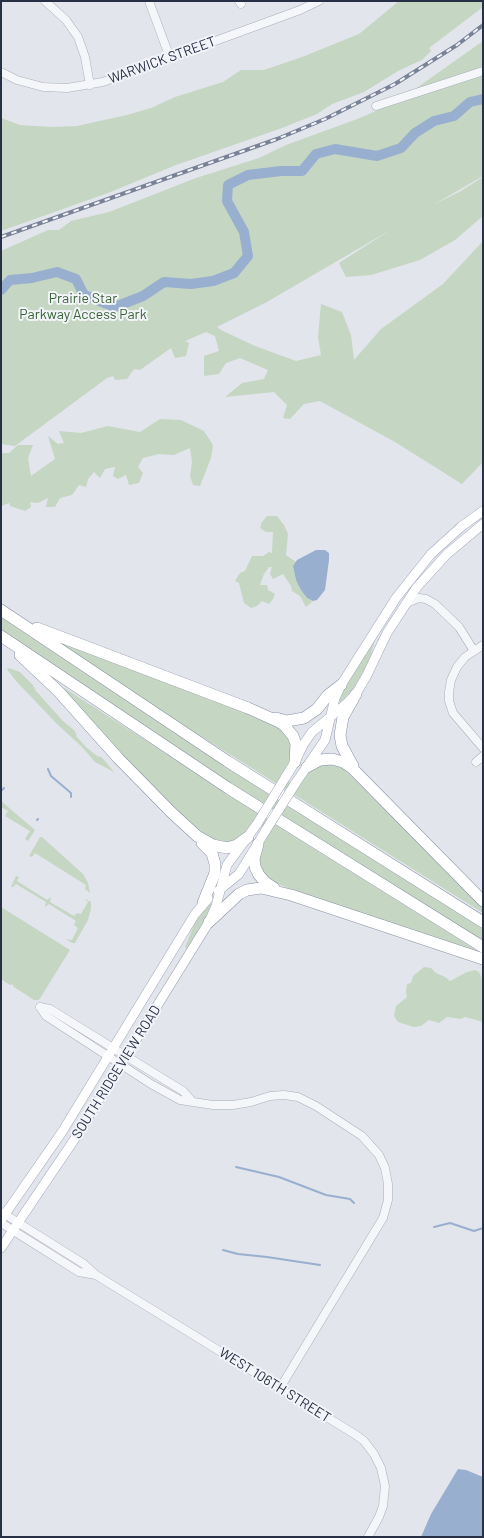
<!DOCTYPE html>
<style>
body{margin:0}
#map{position:relative;width:484px;height:1538px;overflow:hidden;background:#e2e5ec;font-family:Barlow,sans-serif}
canvas{display:block}
.frame{position:absolute;inset:0;border:2px solid #283045;pointer-events:none}
</style>
<div id="map">
<canvas width="484" height="1538"></canvas>
<div class="frame"></div>
</div>
<script>
const ctx = document.querySelector('canvas').getContext('2d');
ctx.lineJoin = 'round';
function fill(path, color) { ctx.fillStyle = color; ctx.fill(path, 'evenodd'); }
const poly = rows => new Path2D(rows.map(r => 'M' + r).join(''));
function stroke(path, color, width, dash) { ctx.strokeStyle = color; ctx.lineWidth = width; ctx.lineCap = dash ? 'butt' : 'round'; ctx.setLineDash(dash || []); ctx.stroke(path); }
function label(font, color, halo, rows, align = 'center') {
  ctx.font = font + ' Barlow,sans-serif'; ctx.lineWidth = 4; ctx.setLineDash([]); ctx.textBaseline = 'middle'; ctx.strokeStyle = halo; ctx.fillStyle = color; for (const [text, x, y, turn = 0] of rows) {
    ctx.save(); ctx.translate(x, y); ctx.rotate((+turn || 0) * Math.PI / 180); ctx.textAlign = isNaN(turn) ? turn : align; if (halo) ctx.strokeText(text, 0, 0); ctx.fillText(text, 0, 0); ctx.restore();
  }
}
const green = poly([
 [399,1,483,1,483,7,429,48,431,51,422,60,398,71,364,92,332,104,317,114,282,128,176,165,108,193,1,231,1,118,20,125,51,127,77,126,127,115,151,108,175,97,223,82,241,70,264,70,302,57,359,34],
 [483,41,483,67,427,87,401,99],
 [483,74,483,176,433,205,461,191,483,177,483,216,455,240,420,260,371,275,346,277,339,263,392,229,267,302,217,327,221,330,255,346,296,361,321,355,318,337,321,304,342,312,351,335,354,360,381,329,443,284,483,241,483,462,462,484,395,442,320,401,304,404,290,419,283,418,287,405,274,392,225,397,242,383,264,379,268,370,240,358,226,363,219,374,204,376,204,356,219,351,215,336,206,332,185,341,189,343,186,356,175,358,171,348,140,370,134,369,127,379,115,380,113,376,107,378,15,446,1,444,1,251,48,230,59,230,71,221,109,212,196,178,259,158,286,145,360,118,396,102],
 [160,419,181,420,204,431,213,445,211,458,200,486,193,485,190,476,192,462,190,448,174,455,159,454,143,458,138,467,143,473,139,483,129,485,126,475,118,479,113,476,115,467,105,469,100,478,94,472,88,479,86,487,79,485,72,495,60,498,55,507,46,507,48,498,38,503,30,502,31,507,25,511,10,506,9,503,1,506,1,453,9,453,18,445,33,445,28,458,31,476,55,459,48,436,58,444,64,443,59,431,81,433,108,426,140,432],
 [267,516,277,516,284,525,288,534,286,555,296,562,293,566,296,580,307,598,313,601,306,607,300,596,292,591,291,586,283,574,273,579,270,574,272,567,269,567,264,574,260,585,267,585,268,590,275,594,273,599,269,604,262,601,257,606,251,608,244,603,239,583,235,581,240,573,245,571,252,556,263,556,269,552,272,553,273,532,266,532,260,528,262,522],
 [1,615,483,927,483,941,246,793,113,706,1,630],
 [379,630,380,631,375,641,368,664,355,686,341,702,339,701,345,687],
 [65,642,212,697,279,727,289,739,291,746,290,760,281,777,298,788,306,774,315,767,327,764,338,766,344,769,483,905,483,913,167,715,63,645],
 [9,668,20,672,33,685,36,691,63,721,75,731,77,737,86,747,97,756,101,757,105,761,114,772,95,762,82,747,57,724,16,681,7,669],
 [55,682,297,838,480,952,326,904,271,881,263,872,259,858,263,844,270,832,254,821,245,834,235,841,223,843,212,839,189,822,106,741],
 [1,801,35,830,28,841,25,839,30,831,5,816,8,811,1,807],
 [40,837,42,837,83,874,88,883,90,893,85,889,86,885,35,853,32,857,29,856],
 [16,876,19,877,17,881,47,900,51,897,50,902,74,916,77,913,81,914,88,902,84,899,91,902,91,909,88,920,75,943,72,943,66,939,72,940,78,928,74,925,76,921,49,904,45,907,46,902,16,884,13,887,11,887],
 [210,903,212,905,209,914,188,949,185,947,196,920],
 [1,907,70,950,39,1000,34,1000,14,987,12,984,10,985,1,979],
 [424,967,431,968,436,973,445,977,450,981,467,972,475,970,479,972,483,981,483,1022,465,1017,461,1019,447,1017,439,1023,429,1020,421,1026,414,1027,398,1022,394,1016,396,1006,407,997,406,992,407,984,411,983,413,976]
]);
const water = poly([
 [316,550,325,550,329,553,329,560,325,590,317,600,313,601,307,598,301,590,296,580,293,566,297,560],
 [458,1469,466,1470,483,1477,483,1537,421,1537,431,1514]
]);
const stream = poly([
 [48,769,51,776,71,793,71,797],
 [2,790,4,788],
 [37,820,38,819],
 [236,1167,279,1177,326,1195,350,1199,354,1203],
 [434,1227,450,1223,474,1231,483,1228],
 [223,1250,238,1254,267,1257,320,1265]
]);
const river = poly([
 [1,290,10,280,32,278,57,272,76,279,84,295,115,307,143,296,164,282,191,284,213,281,234,273,248,256,244,232,227,201,228,185,248,175,281,171,302,171,316,154,335,149,377,156,401,148,415,133,434,121,454,116,470,102,483,99]
]);
const minor = poly([
 [45,1,66,20,78,37,85,57,90,85],
 [149,1,170,58],
 [239,1,241,4],
 [1,72,17,80,43,87,67,88,103,82,300,10,319,1],
 [376,106,483,71],
 [406,603,419,598,426,599,435,604,459,627,474,651],
 [483,645,465,657,457,667,451,680,449,692,449,701,453,713,483,748],
 [476,762,483,756],
 [40,1007,46,1016,151,1084,180,1100,213,1105,233,1105,251,1102,270,1096,284,1095,298,1097,316,1106,362,1136,379,1155,385,1168,388,1184,388,1200,383,1218,280,1388],
 [40,1007,50,1009,113,1048,183,1091,192,1101],
 [1,1212,84,1264,96,1275,356,1435,364,1441,374,1454,381,1468,385,1486,383,1506,379,1517,368,1537],
 [1,1223,79,1272,96,1275]
]);
const major = poly([
 [285,778,295,762,303,745,312,732,346,704,356,694,367,675,387,633,417,587,447,554,483,524],
 [295,784,325,740,335,698,341,685,396,598,431,554,462,526,483,511],
 [218,891,239,874,266,830],
 [1,1220,62,1132,195,914,208,899],
 [1,1248,74,1140,209,922,216,906,227,865,257,824]
]);
const highway = poly([
 [1,610,227,761,483,922],
 [37,628,248,708,277,721,284,725,293,736,296,744,295,762],
 [1,636,228,788,483,947],
 [20,655,59,692,118,758,171,812,197,836,213,845,227,848,237,845,248,837],
 [276,718,287,721,304,718,317,709,328,695,341,685],
 [353,766,342,746,340,735,343,717,356,694],
 [307,767,320,760,332,759,343,762,352,768,483,901],
 [202,843,212,853,215,864,215,873,203,903],
 [258,844,254,859,255,867,259,875,265,882,274,888],
 [209,922,239,894,247,890,261,888,291,895,483,959]
]);
const rail = poly([
 [1,237,277,139,325,119,395,84,457,45,483,25]
]);
const majorBridge = poly([
 [257,824,285,778],
 [266,830,295,784]
]);
const streetNames = [
 ["WARWICK STREET",162,60,-20],
 ["SOUTH RIDGEVIEW ROAD",116,1072,-58],
 ["WEST 106TH STREET",275,1385,32]
];
const parkNames = [
 ["Prairie Star",83,298],
 ["Parkway Access Park",83,314]
];
fill(green, '#c5d6c2');
fill(water, '#99afcf');
stroke(stream, '#99afcf', 2);
stroke(river, '#99afcf', 10);
stroke(minor, '#aaafba', 9);
stroke(major, '#a0a7b9', 10);
stroke(highway, '#8790a4', 12);
stroke(minor, '#f5f6f9', 8);
stroke(major, '#fff', 9);
stroke(highway, '#fff', 11);
stroke(rail, '#798297', 4);
stroke(rail, '#f2f4f9', 2, [5.5]);
stroke(majorBridge, '#a0a7b9', 10, []);
stroke(majorBridge, '#fff', 9);
label('14px', '#283045', '#f2f4f9', streetNames);
label('14px', '#386334', '#f2f4f9', parkNames);
</script>
